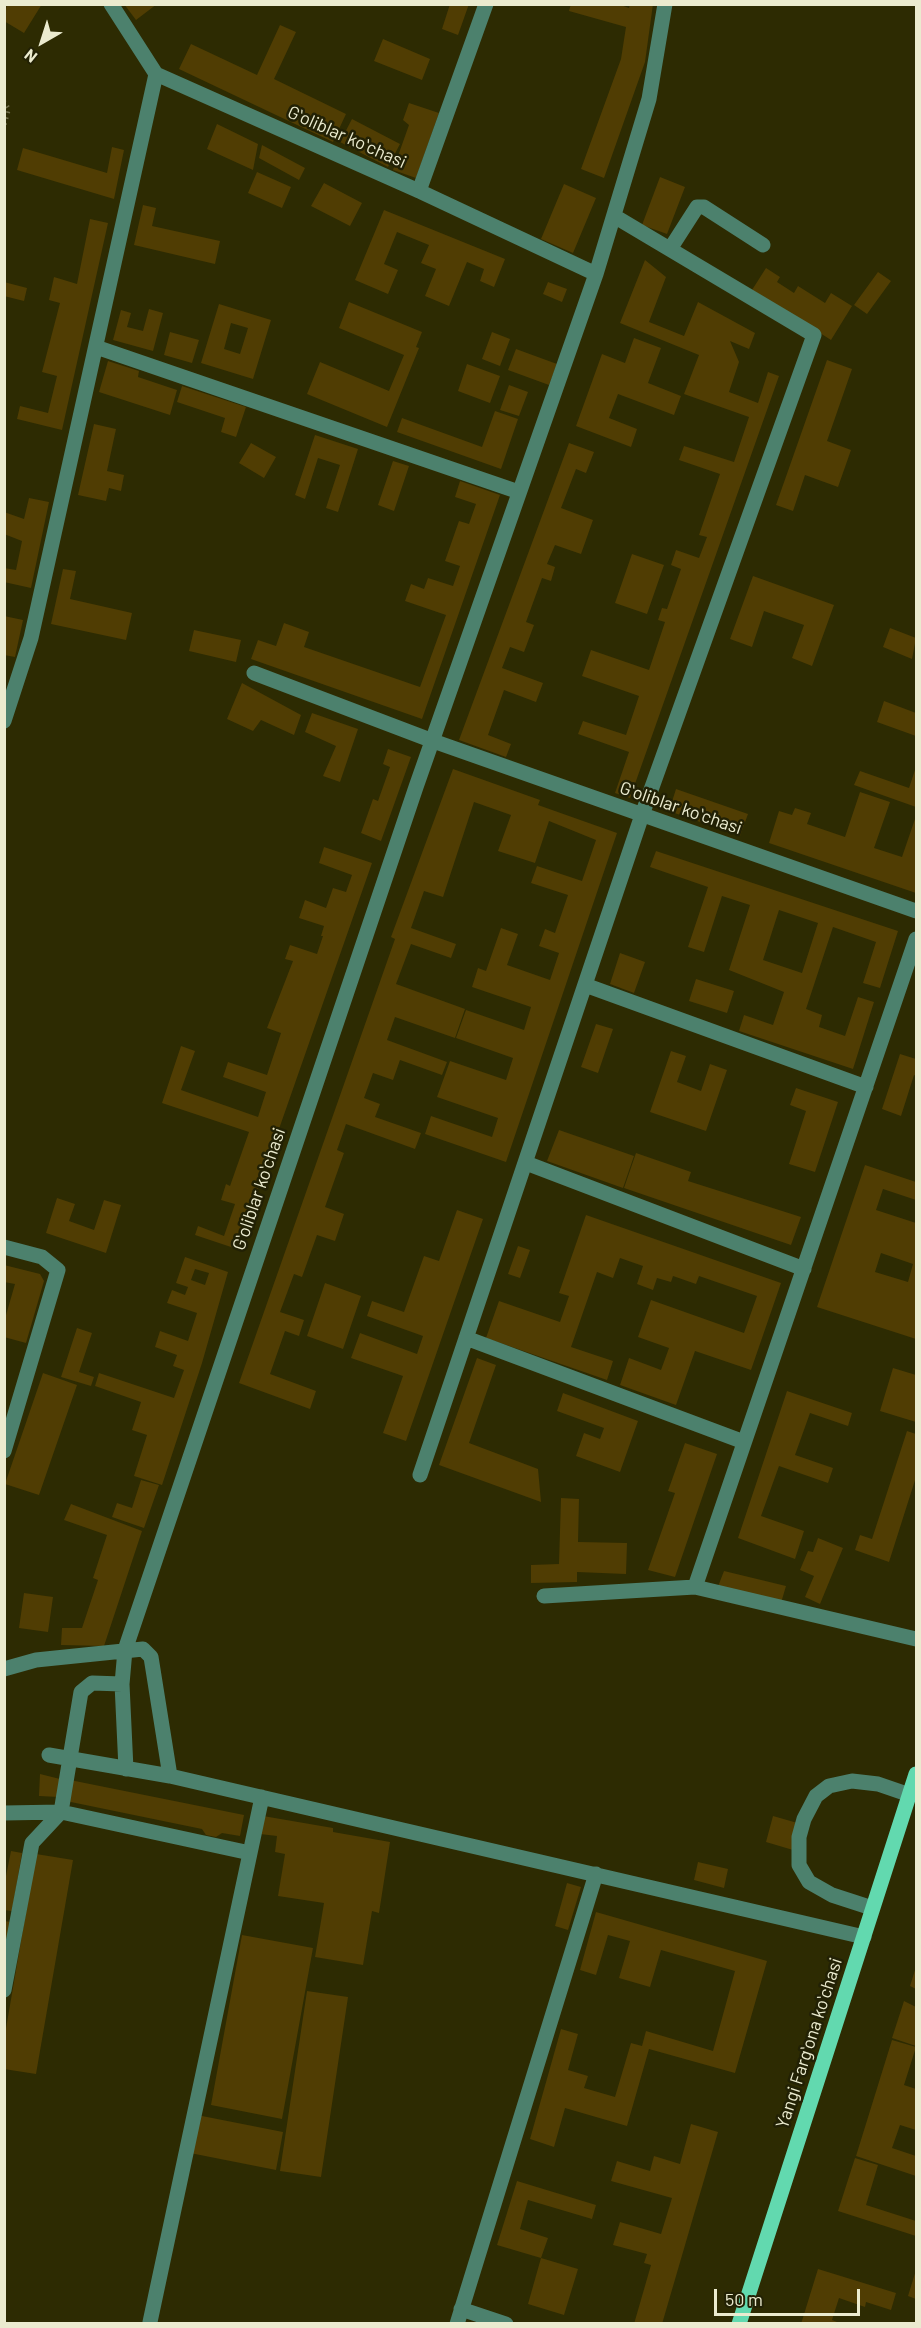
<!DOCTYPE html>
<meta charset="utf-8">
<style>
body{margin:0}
#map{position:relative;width:921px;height:2328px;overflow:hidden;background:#2d2b02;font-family:Barlow,sans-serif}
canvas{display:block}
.frame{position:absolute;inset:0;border:6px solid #ebebcf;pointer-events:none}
.north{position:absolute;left:12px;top:12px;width:60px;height:60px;-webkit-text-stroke:4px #222105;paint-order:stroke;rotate:219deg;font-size:16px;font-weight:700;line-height:24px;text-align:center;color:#ebebcf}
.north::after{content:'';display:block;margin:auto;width:21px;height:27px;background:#ebebcf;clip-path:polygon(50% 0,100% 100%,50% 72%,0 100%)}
.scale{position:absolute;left:714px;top:2289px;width:146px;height:27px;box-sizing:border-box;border:3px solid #ebebcf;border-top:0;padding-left:8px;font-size:18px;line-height:21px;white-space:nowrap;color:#ebebcf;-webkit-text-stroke:4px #222105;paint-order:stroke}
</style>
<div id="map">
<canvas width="921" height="2328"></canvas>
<div class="frame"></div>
<div class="north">N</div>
<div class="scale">50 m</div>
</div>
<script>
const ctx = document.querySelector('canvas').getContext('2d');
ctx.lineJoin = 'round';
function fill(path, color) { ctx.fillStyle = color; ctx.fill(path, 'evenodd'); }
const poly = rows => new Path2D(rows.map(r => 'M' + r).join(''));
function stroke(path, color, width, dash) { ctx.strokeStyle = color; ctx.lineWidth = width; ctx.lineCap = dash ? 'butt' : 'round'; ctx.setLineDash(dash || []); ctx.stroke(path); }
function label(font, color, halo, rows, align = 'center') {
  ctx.font = font + ' Barlow,sans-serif'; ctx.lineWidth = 5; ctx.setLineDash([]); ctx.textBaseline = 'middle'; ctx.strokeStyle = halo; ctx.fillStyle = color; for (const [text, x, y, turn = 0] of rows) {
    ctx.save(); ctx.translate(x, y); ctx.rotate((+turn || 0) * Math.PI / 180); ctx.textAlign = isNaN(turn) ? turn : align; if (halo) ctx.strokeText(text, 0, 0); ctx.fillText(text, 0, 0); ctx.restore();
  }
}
const building = poly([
 [7,4,42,4,24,33,4,21],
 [124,4,157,4,136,20],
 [450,4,469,4,458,35,442,29],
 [571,4,618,4,629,8,630,4,653,4,645,62,604,178,581,169,621,59,626,27,569,11],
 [280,25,296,32,274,79,346,114,333,142,179,69,191,44,257,75],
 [383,39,430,59,422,80,374,61],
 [409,103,439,113,416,178,393,170,409,125,403,120],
 [352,119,400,144,388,167,340,142],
 [217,124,258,144,253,170,207,149],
 [262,145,305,168,299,180,259,158],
 [112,147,124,150,114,199,17,170,23,148,107,173],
 [257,172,291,187,282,208,248,193],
 [660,177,685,187,667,234,642,225],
 [324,183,362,203,350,226,311,206],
 [564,184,596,198,573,253,541,239],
 [143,205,156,208,152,226,220,241,215,264,134,245],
 [384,210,505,259,494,287,480,281,484,269,467,262,449,306,425,296,436,269,421,263,429,245,397,232,384,264,398,270,388,294,355,280],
 [90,219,108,223,62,430,17,419,20,406,48,413,57,376,42,372,60,303,49,300,54,277,77,284],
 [645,260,666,277,649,322,684,336,698,302,755,333,749,349,730,341,739,362,729,392,758,403,768,372,779,376,630,798,615,793,629,752,578,734,583,721,626,735,639,696,582,676,591,650,649,670,665,622,658,620,662,608,667,609,681,569,671,565,676,550,699,558,707,537,699,535,720,474,679,460,684,446,734,462,749,417,684,394,699,355,620,323],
 [766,268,780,277,777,282,794,293,798,286,825,303,831,293,852,306,831,340,752,290],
 [878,272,891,281,867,314,854,305],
 [4,282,27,288,24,301,4,296],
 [548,282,567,289,562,302,543,294],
 [349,302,422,332,416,347,419,348,387,427,307,394,320,362,389,391,404,355,339,328],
 [219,304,271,320,253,379,201,363],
 [231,323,248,328,240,354,224,349],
 [149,309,163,313,153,351,113,340,121,310,131,313,127,327,143,331],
 [170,332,199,340,192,363,164,355],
 [492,332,510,339,500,366,482,359],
 [634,338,661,348,648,383,681,396,674,415,618,394,609,418,637,429,631,447,576,426,602,354,625,363],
 [516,349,557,364,549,385,508,370],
 [827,360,852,369,827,441,851,450,838,487,805,475,793,511,776,505],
 [108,361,139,371,138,377,177,390,170,415,99,392],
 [467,364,500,376,490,403,458,391],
 [509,385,528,392,519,416,500,410],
 [182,386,246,407,236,437,221,432,225,418,177,402],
 [495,411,518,419,501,469,397,432,402,418,482,447],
 [94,424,116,429,107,471,124,475,121,491,109,488,106,501,78,495],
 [315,435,358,449,338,512,326,508,340,465,318,458,305,499,295,495],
 [251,443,276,457,264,478,239,463],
 [569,443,594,452,586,473,576,469,561,508,593,520,581,554,555,545,547,564,555,567,551,581,542,578,526,622,534,625,524,652,510,647,502,668,543,683,536,702,504,690,488,735,511,744,506,757,459,740],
 [393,461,409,466,394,511,378,505],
 [460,481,500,495,422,719,251,659,258,640,276,646,284,623,309,632,304,647,420,687,446,615,405,601,411,584,424,589,428,578,453,586,460,566,445,561,459,521,469,524,476,504,455,497],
 [29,498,49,502,31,588,4,582,4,568,16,570,22,541,4,534,4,512,24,519],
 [632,554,664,565,647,614,615,603],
 [63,569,76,571,70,599,132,613,126,640,51,624],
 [753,576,834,605,812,666,792,658,804,625,764,611,752,647,730,639],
 [4,616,23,620,15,657,4,655],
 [890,628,916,638,912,659,883,647],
 [194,630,241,640,236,662,189,651],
 [242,683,301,715,294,735,261,720,253,731,227,719],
 [884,701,916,713,916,736,877,722],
 [312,713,358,729,340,782,323,776,336,746,305,732],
 [388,749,411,757,381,841,361,833,373,799,378,801,390,767,383,764],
 [916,767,916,807,854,785,860,771,909,788],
 [453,769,540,800,538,805,617,833,506,1162,425,1134,431,1116,492,1137,498,1118,437,1097,450,1061,506,1080,513,1058,456,1038,466,1010,524,1030,531,1007,472,987,478,968,486,971,501,928,518,934,507,965,550,980,559,953,539,946,545,929,555,933,568,895,531,883,537,866,582,881,596,840,549,821,535,863,498,851,511,815,474,802,443,897,424,891,411,928,456,944,451,958,411,944,396,984,465,1009,455,1038,395,1017,387,1040,447,1062,442,1075,400,1060,393,1080,373,1073,364,1098,380,1104,375,1117,421,1133,415,1149,346,1124,337,1150,344,1153,325,1207,344,1214,335,1241,317,1235,302,1277,294,1274,280,1312,304,1320,299,1336,285,1331,270,1374,316,1391,310,1409,239,1383,395,939,391,937],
 [676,789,748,814,740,836,669,811],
 [860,792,890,802,874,848,902,857,916,816,916,893,769,843,779,811,792,815,795,808,811,813,807,824,845,837],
 [324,847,372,863,237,1249,195,1235,198,1226,224,1236,235,1204,221,1200,226,1184,230,1186,249,1132,162,1103,181,1046,195,1051,181,1090,258,1117,266,1092,223,1077,228,1062,267,1075,281,1033,267,1028,293,961,285,959,290,945,317,954,323,936,321,936,324,926,299,918,305,900,326,908,333,888,346,892,352,875,319,863],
 [656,851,898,931,880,988,863,983,876,942,833,927,806,1009,822,1015,819,1027,845,1036,858,997,874,1002,853,1069,739,1031,744,1015,773,1025,784,992,729,970,750,905,722,896,704,952,688,947,708,887,650,867],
 [779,910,818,923,802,973,763,960],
 [620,953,645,962,634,993,610,984],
 [696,979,734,991,727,1013,689,1001],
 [596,1024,613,1029,598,1073,581,1067],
 [671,1051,686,1056,677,1082,701,1091,710,1064,727,1070,706,1131,650,1112],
 [900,1054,916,1059,916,1076,914,1075,901,1116,882,1109],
 [796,1088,838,1102,815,1172,789,1164,806,1111,790,1105],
 [559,1130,634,1156,623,1188,547,1161],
 [636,1153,691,1172,688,1181,801,1217,791,1245,624,1188],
 [865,1165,916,1182,916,1200,883,1189,876,1210,916,1223,916,1339,817,1307],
 [881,1253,913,1264,908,1282,875,1272],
 [57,1198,75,1204,69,1221,94,1230,104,1200,121,1205,106,1253,46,1233],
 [457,1210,483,1219,406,1441,383,1433,403,1376,351,1358,360,1333,417,1354,423,1336,367,1316,372,1301,404,1312,424,1256,439,1261],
 [586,1215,781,1283,751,1370,695,1351,676,1405,620,1385,629,1358,661,1370,669,1348,638,1337,651,1300,744,1333,757,1296,699,1276,696,1284,673,1276,671,1282,657,1278,653,1290,637,1284,643,1266,620,1258,613,1278,597,1272,571,1347,613,1361,607,1380,486,1338,499,1301,560,1322,569,1296,559,1293],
 [518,1246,530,1250,520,1278,508,1274],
 [185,1257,228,1272,202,1363,162,1485,134,1476,147,1435,132,1430,141,1402,95,1386,99,1373,174,1398,184,1370,173,1366,177,1355,155,1347,160,1331,188,1341,197,1313,167,1303,172,1290,185,1295,188,1287,176,1283],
 [195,1269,209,1273,205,1285,191,1280],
 [4,1265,40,1274,44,1281,26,1343,4,1337,4,1322,15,1284,4,1282],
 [325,1283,361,1296,343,1349,307,1336],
 [77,1328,92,1333,79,1372,94,1377,91,1386,61,1377],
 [477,1358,496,1365,469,1443,538,1469,541,1502,439,1465],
 [893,1368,916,1375,916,1422,880,1411],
 [43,1373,77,1385,39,1495,5,1484],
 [787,1391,852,1413,848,1426,810,1413,795,1455,833,1468,828,1483,779,1466,761,1516,804,1531,795,1559,738,1538],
 [563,1393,638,1421,620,1472,576,1456,584,1433,600,1439,604,1428,557,1411],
 [907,1431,916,1434,916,1477,889,1562,855,1550,860,1535,872,1539],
 [685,1443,717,1454,675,1577,648,1570,675,1493,668,1491],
 [141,1480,159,1485,144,1528,112,1517,117,1503,132,1508],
 [561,1498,579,1499,578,1542,627,1543,626,1574,577,1572,577,1582,531,1583,531,1565,559,1564],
 [71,1504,142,1531,104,1646,61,1645,62,1628,82,1628,98,1580,93,1578,107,1535,64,1520],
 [818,1538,843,1548,820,1604,805,1597,814,1576,800,1570,808,1551,813,1552],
 [724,1571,786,1586,781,1603,717,1589],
 [24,1593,53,1597,48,1632,19,1628],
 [40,1774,60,1779,59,1797,39,1796],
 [70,1780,244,1815,240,1836,222,1833,216,1837,206,1835,202,1829,66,1801],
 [263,1816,333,1828,333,1832,390,1842,379,1913,372,1911,363,1965,315,1957,324,1903,278,1896,285,1854,275,1852,277,1836,260,1834],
 [773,1816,801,1824,793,1850,766,1842],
 [11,1851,22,1853,12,1911,4,1910,4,1886],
 [36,1854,73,1860,36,2074,4,2069,4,2040],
 [698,1862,728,1869,724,1888,694,1880],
 [567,1883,581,1887,568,1930,555,1926],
 [596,1912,767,1961,735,2073,649,2049,627,2126,565,2108,554,2147,530,2139,561,2029,578,2034,568,2070,588,2076,584,2088,615,2097,631,2043,642,2046,646,2031,713,2051,735,1971,661,1950,650,1987,619,1978,630,1941,608,1935,596,1975,580,1970],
 [4,1921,11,1922,4,1951],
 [242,1935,313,1948,282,2119,211,2105],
 [916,1967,916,1989,910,1986],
 [307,1991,348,1997,321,2177,280,2171],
 [904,2001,916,2007,916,2046,892,2038],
 [892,2040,916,2047,904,2085,916,2089,916,2130,900,2125,892,2148,916,2156,916,2176,856,2156],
 [197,2115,283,2132,276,2170,190,2153],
 [691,2124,718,2132,662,2324,634,2324,651,2265,644,2263,647,2254,613,2245,620,2222,661,2234,672,2198,611,2181,617,2161,650,2171,654,2156,680,2164],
 [855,2158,878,2165,866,2205,916,2221,916,2236,838,2211],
 [517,2181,596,2205,592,2219,528,2200,520,2229,548,2238,541,2258,497,2245],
 [541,2258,578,2269,564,2315,528,2304],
 [818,2269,896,2293,891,2310,866,2302,865,2307,839,2298,832,2320,842,2324,801,2324],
 [916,2270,916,2299,908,2296]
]);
const path = poly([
 [4,101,9,109,4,127]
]);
const minor = poly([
 [111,4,156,74,419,191,596,274],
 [419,191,486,4],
 [670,249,697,207,704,207,763,245],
 [96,347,519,492],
 [254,673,433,741,916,911],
 [4,721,31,638,156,74],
 [585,985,866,1087],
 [526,1163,804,1269],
 [4,1247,42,1257,58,1270,4,1451],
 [466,1338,744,1442],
 [420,1475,642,815,814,335,614,216],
 [695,1587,916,1639],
 [544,1596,695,1587,916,939],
 [4,1669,36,1660,143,1649,151,1657,170,1776,864,1937],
 [49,1755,170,1776],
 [126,1769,122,1684,125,1650,416,787,596,274,649,99,665,4],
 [4,1813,61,1812,250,1853],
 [872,1908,832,1895,809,1882,799,1865,799,1837,804,1819,816,1796,829,1786,852,1781,878,1784,910,1795],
 [4,1990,32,1843,61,1812,81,1692,92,1683,122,1684],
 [461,2309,506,2324],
 [150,2322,262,1797],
 [457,2324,596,1874]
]);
const major = poly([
 [739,2324,916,1774]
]);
const streetNames = [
 ["Gʻoliblar koʻchasi",347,137,24],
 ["Gʻoliblar koʻchasi",681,808,19],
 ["Gʻoliblar koʻchasi",259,1189,-71],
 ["Yangi Fargʻona koʻchasi",809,2043,-72]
];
fill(building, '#503d03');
stroke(path, '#72704c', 4, [1.5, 4.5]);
stroke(minor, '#4c816d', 15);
stroke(major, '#62d9af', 15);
label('18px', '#ebebcf', '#222105', streetNames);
</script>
